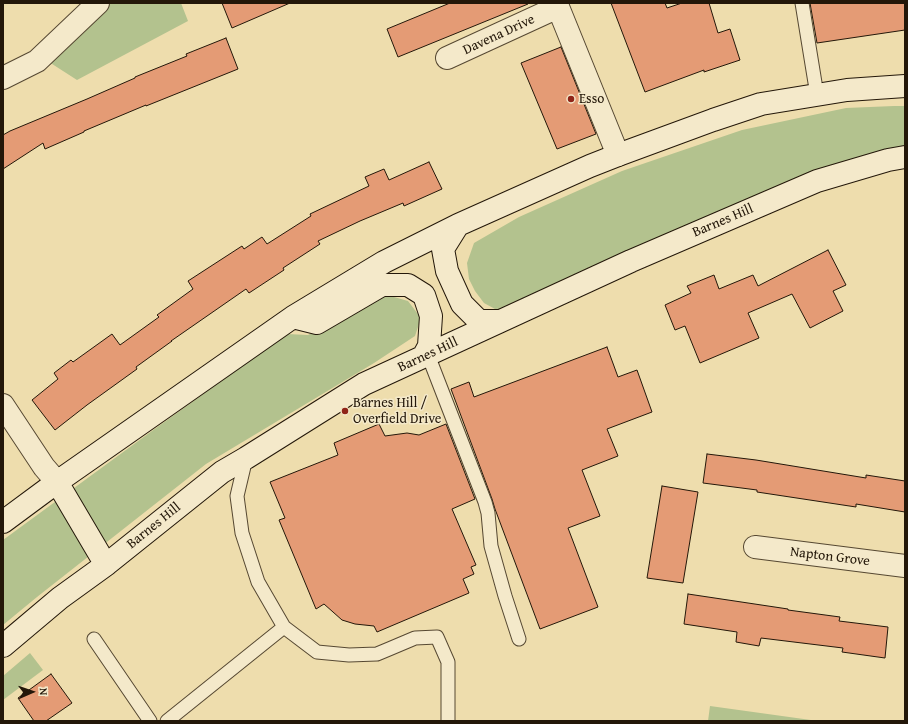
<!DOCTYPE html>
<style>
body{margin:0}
#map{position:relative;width:908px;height:724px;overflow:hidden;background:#eeddad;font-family:"Gentium Book Plus",serif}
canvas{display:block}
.frame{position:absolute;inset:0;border:4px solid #231709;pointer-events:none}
.north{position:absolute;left:12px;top:672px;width:40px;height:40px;-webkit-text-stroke:3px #f4e9ca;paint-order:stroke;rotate:88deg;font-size:11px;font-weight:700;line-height:16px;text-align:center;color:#231709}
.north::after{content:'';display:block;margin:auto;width:14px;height:18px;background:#231709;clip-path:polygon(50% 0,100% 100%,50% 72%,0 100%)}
</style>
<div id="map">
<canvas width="908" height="724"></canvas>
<div class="frame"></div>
<div class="north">N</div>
</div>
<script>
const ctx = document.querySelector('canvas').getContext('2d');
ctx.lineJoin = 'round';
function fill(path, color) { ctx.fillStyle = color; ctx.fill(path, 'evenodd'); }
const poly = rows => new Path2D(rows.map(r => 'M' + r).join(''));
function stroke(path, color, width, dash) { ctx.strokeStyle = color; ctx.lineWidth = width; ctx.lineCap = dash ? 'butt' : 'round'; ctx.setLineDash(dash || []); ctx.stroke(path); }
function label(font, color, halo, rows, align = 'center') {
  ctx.font = font + ' "Gentium Book Plus",serif'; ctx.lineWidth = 3; ctx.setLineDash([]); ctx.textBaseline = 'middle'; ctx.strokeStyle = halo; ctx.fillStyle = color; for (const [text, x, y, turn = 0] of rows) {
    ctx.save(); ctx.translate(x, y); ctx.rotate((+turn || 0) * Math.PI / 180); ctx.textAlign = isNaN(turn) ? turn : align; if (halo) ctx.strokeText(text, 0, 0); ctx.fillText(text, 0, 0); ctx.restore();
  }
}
const green = poly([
 [108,3,181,3,188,21,77,80,49,62],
 [894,106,905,106,905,149,504,309,495,309,484,303,475,291,469,279,467,263,474,243,519,217,622,171,742,130,846,108],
 [387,295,408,301,421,318,415,336,374,363,206,464,37,597,3,625,3,540,156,428,287,334,308,335],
 [30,653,43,670,3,700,3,676],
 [710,706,818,721,708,721]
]);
const building = poly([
 [222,3,290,3,232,28,222,3],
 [450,3,528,3,528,4,398,57,387,29,450,3],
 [611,3,665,3,667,8,682,3,709,3,718,33,730,29,740,60,704,72,704,70,645,92,611,3],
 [810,3,905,3,905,30,817,43,810,3],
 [226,38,238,69,146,106,146,105,84,131,84,132,45,149,43,143,3,169,3,135,10,131,87,99,135,78,135,77,187,56,186,54,226,38],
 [561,47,596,134,557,149,521,63,561,47],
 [429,162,442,189,404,206,403,203,360,221,318,241,320,244,283,268,284,270,249,293,246,289,171,341,172,341,136,367,137,369,87,405,55,430,32,400,58,379,54,373,71,360,73,362,112,334,120,345,159,317,157,315,193,289,188,281,242,246,244,249,262,237,267,244,311,216,310,214,369,186,365,177,384,169,389,180,429,162],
 [828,250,846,285,833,291,843,311,810,328,792,294,748,313,759,338,700,363,685,326,675,330,665,305,691,293,687,286,714,275,719,289,753,275,758,286,828,250],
 [607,347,618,377,637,370,652,412,607,429,618,456,582,470,600,516,568,528,598,607,540,629,495,509,492,499,451,389,469,382,474,397,607,347],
 [379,424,385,436,407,433,419,435,446,424,475,499,452,509,476,565,471,567,474,574,463,579,469,593,377,632,374,626,355,624,342,620,324,604,316,609,279,520,285,518,270,482,338,455,334,443,379,424],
 [707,454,756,460,866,478,866,475,905,481,905,512,856,504,856,507,757,492,757,490,703,483,707,454],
 [662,486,698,492,683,583,647,578,662,486],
 [688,594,788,609,788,610,840,617,839,621,888,627,885,658,842,652,843,648,761,638,759,646,736,642,737,632,684,624,688,594],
 [51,674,72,703,46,721,34,721,18,698,51,674]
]);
const service = poly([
 [802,3,817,95],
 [428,355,485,502,488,513,491,546,505,596,519,639],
 [246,458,237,496,242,533,258,582,284,627,317,652,349,655,377,654,389,649,415,638,437,637,448,662,448,721],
 [94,639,150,721],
 [167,721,284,627]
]);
const minor = poly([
 [447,58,558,7,618,155],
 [3,78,37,61,98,3],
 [3,405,44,467,57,482],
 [755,547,905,566]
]);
const secondary = poly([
 [458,225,443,249,447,271,462,304,479,321,500,321],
 [293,317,317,323,382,285,408,285,424,295,431,316,429,346,423,357],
 [57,482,100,555,107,564],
 [3,522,57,482,293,317,384,262,458,225,590,166,618,155,713,120,761,104,847,90,905,86],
 [3,646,60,598,107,564,222,472,246,458,364,384,631,261,817,181,888,160,905,157]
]);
const markers = [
 [571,99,4,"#8f2418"],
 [345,411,4,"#8f2418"]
];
const streetNames = [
 ["Davena Drive",499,35,-25],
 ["Barnes Hill",723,221,-23],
 ["Barnes Hill",428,355,-25],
 ["Barnes Hill",154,526,-39],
 ["Napton Grove",830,557,7]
];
const poiNames = [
 ["Esso",579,99],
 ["Barnes Hill /",353,403],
 ["Overfield Drive",353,419]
];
fill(green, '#b3c28e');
fill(building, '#e49b75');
stroke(building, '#231709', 1);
stroke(service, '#564832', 15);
stroke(minor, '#564832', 24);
stroke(secondary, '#231709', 24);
stroke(service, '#f4e9ca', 13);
stroke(minor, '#f4e9ca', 22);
stroke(secondary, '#f4e9ca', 22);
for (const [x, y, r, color] of markers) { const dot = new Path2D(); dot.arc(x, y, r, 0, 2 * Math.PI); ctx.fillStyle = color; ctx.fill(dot); stroke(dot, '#f4e9ca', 1.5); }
label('14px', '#231709', '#f4e9ca', streetNames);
label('14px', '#231709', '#f4e9ca', poiNames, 'left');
</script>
